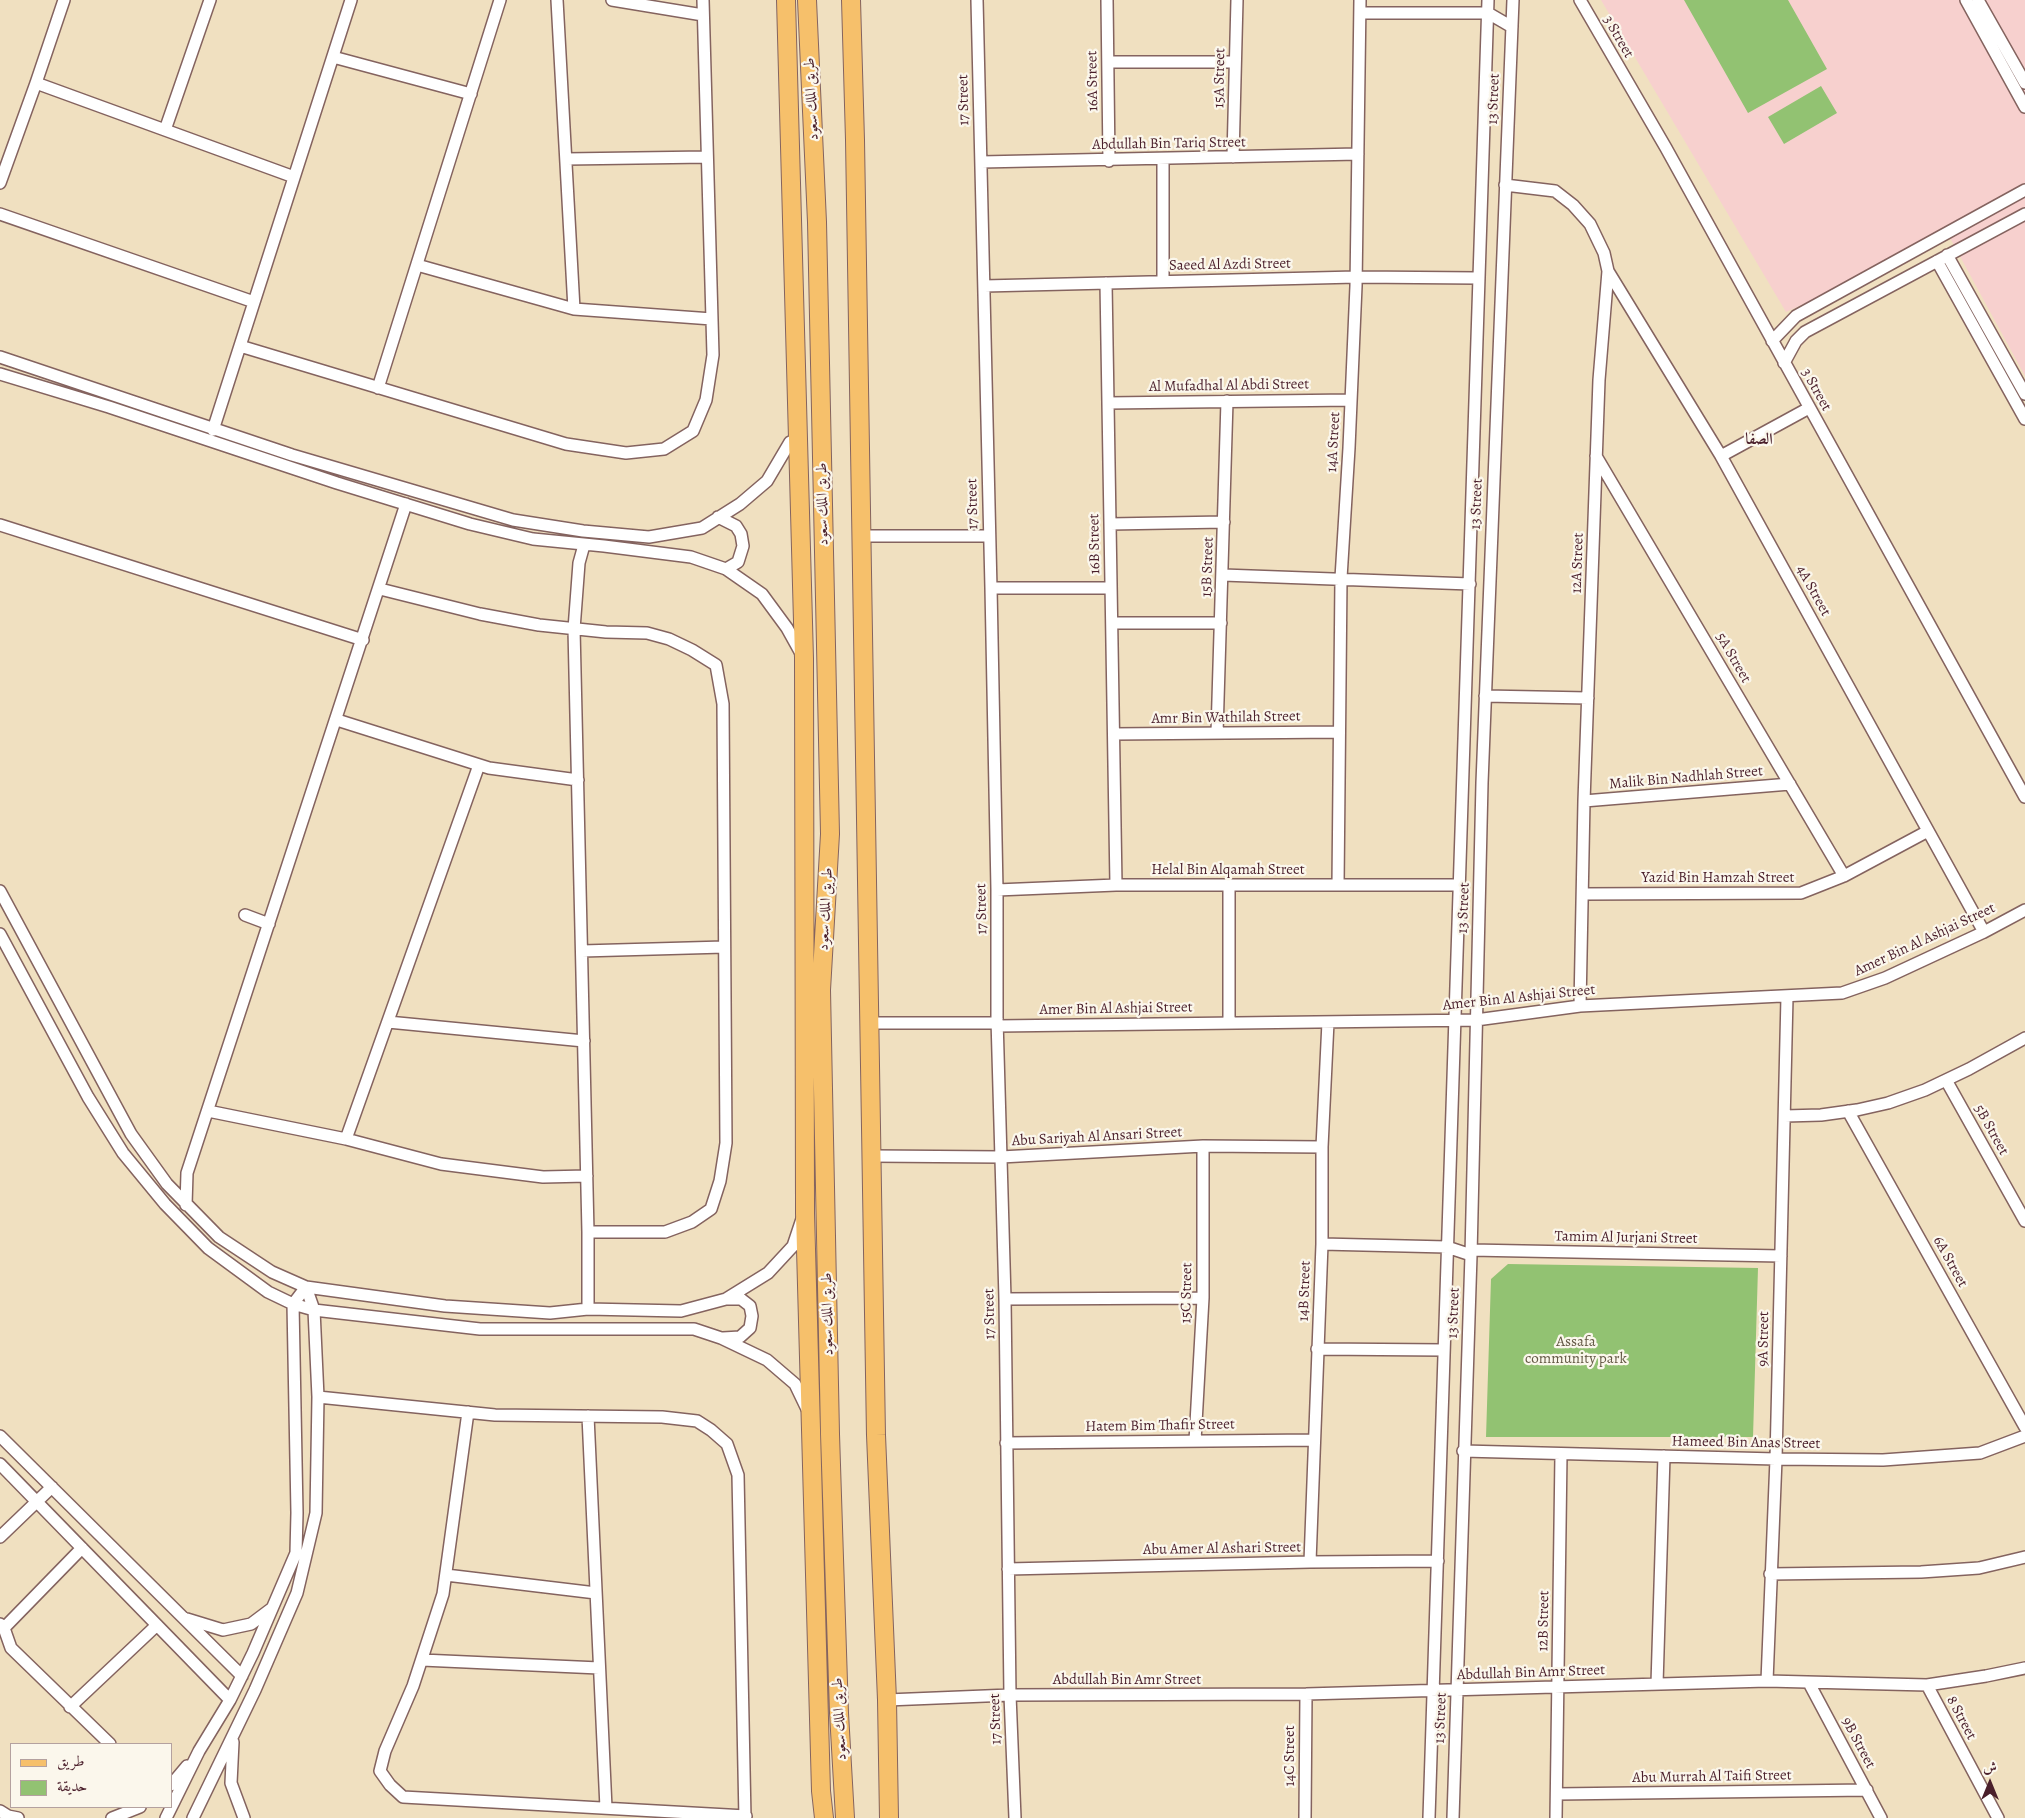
<!DOCTYPE html>
<meta charset="utf-8">
<style>
body{margin:0}
#map{position:relative;width:2025px;height:1818px;overflow:hidden;background:#f0e0c0;font-family:Alegreya,Amiri,serif}
canvas{display:block}
.legend{position:absolute;left:10px;top:1743px;width:162px;height:65px;box-sizing:border-box;background:#fbf7ec;border:1px solid #b4a19f;margin:0;padding:6px 9px;list-style:none;font-size:15px;color:#4a1f2b}
.legend li{display:flex;align-items:center;gap:10px;height:25px}
.legend b{width:25px;border:1px solid #b4a19f}
.north{position:absolute;left:1965px;top:1758px;width:50px;height:50px;-webkit-text-stroke:4px #fbf7ec;paint-order:stroke;rotate:0deg;font-size:14px;font-weight:700;line-height:20px;text-align:center;color:#4a1f2b}
.north::after{content:'';display:block;margin:auto;width:18px;height:22px;background:#4a1f2b;clip-path:polygon(50% 0,100% 100%,50% 72%,0 100%)}
</style>
<div id="map">
<canvas width="2025" height="1818"></canvas>
<ul class="legend">
<li><b style="height:6px;background:#f6c06b"></b>طريق</li>
<li><b style="height:14px;background:#92c272"></b>حديقة</li>
</ul>
<div class="north">ش</div>
</div>
<script>
const ctx = document.querySelector('canvas').getContext('2d');
ctx.lineJoin = 'round';
function fill(path, color) { ctx.fillStyle = color; ctx.fill(path, 'evenodd'); }
const poly = rows => new Path2D(rows.map(r => 'M' + r).join(''));
function stroke(path, color, width, dash) { ctx.strokeStyle = color; ctx.lineWidth = width; ctx.lineCap = dash ? 'butt' : 'round'; ctx.setLineDash(dash || []); ctx.stroke(path); }
function label(font, color, halo, rows, align = 'center') {
  ctx.font = font + ' Alegreya,Amiri,serif'; ctx.lineWidth = 4.5; ctx.setLineDash([]); ctx.textBaseline = 'middle'; ctx.strokeStyle = halo; ctx.fillStyle = color; for (const [text, x, y, turn = 0] of rows) {
    ctx.save(); ctx.translate(x, y); ctx.rotate((+turn || 0) * Math.PI / 180); ctx.textAlign = isNaN(turn) ? turn : align; if (halo) ctx.strokeText(text, 0, 0); ctx.fillText(text, 0, 0); ctx.restore();
  }
}
const built = poly([
 [1601,0,2025,0,2025,376,1950,238,1786,312]
]);
const green = poly([
 [1684,0,1788,0,1827,69,1748,113],
 [1821,86,1837,113,1784,144,1768,117],
 [1508,1264,1758,1268,1753,1437,1486,1437,1491,1279]
]);
const street = poly([
 [557,0,574,309],
 [612,0,703,15],
 [977,0,991,588,997,890,997,1019,1005,1299,1010,1695,1015,1818],
 [1107,0,1109,161],
 [1580,0,1666,148,2025,797],
 [1966,0,2025,107],
 [1978,0,2025,83],
 [1360,13,1488,13,1512,27],
 [333,57,471,94],
 [1108,62,1235,62],
 [36,83,294,177],
 [165,130,210,0],
 [1233,157,1237,0],
 [566,159,707,157],
 [1163,159,1163,281],
 [981,162,1358,154],
 [0,183,36,83,64,0],
 [1505,185,1555,191,1573,205,1590,224,1604,253,1608,271,1599,380,1584,801,1580,1006],
 [0,214,254,302],
 [1947,255,2025,394],
 [1937,261,2025,419],
 [417,265,574,309,712,319],
 [1608,271,1721,456,1984,932],
 [1106,283,1116,885],
 [984,286,1356,277,1478,278],
 [1772,341,1796,316,2025,190],
 [240,346,566,444,626,453,664,449,693,431,706,400,713,355,703,0],
 [0,357,292,455,513,520,583,531,649,537,702,528,740,504,767,481,790,442],
 [1784,363,1796,341,1805,332,2025,214],
 [0,374,109,407,337,483,470,524,533,539,604,546,691,557,726,569,762,594,787,628,802,655],
 [378,388,500,0],
 [1108,403,1351,400],
 [213,430,351,0],
 [1596,456,1844,876],
 [1721,456,1809,408],
 [718,517,736,526,741,534,743,546,738,562,726,569],
 [1110,524,1224,522],
 [0,525,363,640],
 [861,536,989,536],
 [584,545,579,563,574,629,588,1232,588,1309],
 [1223,575,1470,584],
 [991,588,1111,588],
 [380,589,480,614,539,625,606,632,647,633,669,639,692,650,716,665,723,704,726,1143,720,1181,711,1209,692,1222,665,1232,588,1232],
 [1112,623,1221,623],
 [1485,696,1588,698],
 [337,720,489,768,578,780],
 [1217,733,1227,401],
 [1114,734,1339,732],
 [1584,801,1790,784],
 [1338,885,1341,578,1349,448,1356,286,1360,0],
 [997,890,1116,885,1459,885],
 [0,891,131,1134,167,1184,219,1237,272,1272,306,1287,445,1306,550,1313,588,1309,681,1311,726,1299,768,1273,793,1246,802,1219],
 [1583,894,1801,893,1844,876,1928,831],
 [245,915,269,924],
 [0,934,88,1097,123,1153,165,1204,208,1248,268,1292,293,1304,314,1310,480,1329,694,1329,721,1338,767,1360,795,1384,808,1411],
 [582,951,724,947],
 [388,1022,584,1041],
 [1229,1022,1229,885],
 [870,1023,997,1023],
 [997,1026,1476,1020,1580,1006,1842,993,1885,978,1984,932,2025,910],
 [1946,1080,2025,1221],
 [208,1111,346,1139,441,1164,543,1177,587,1176],
 [1848,1111,2025,1427],
 [1785,1116,1821,1115,1857,1110,1888,1103,1925,1090,1969,1069,2025,1038],
 [346,1139,479,765],
 [872,1156,1001,1157,1203,1146,1322,1147],
 [186,1205,187,1173,406,504],
 [1322,1244,1447,1247,1471,1255],
 [1471,1250,1781,1256],
 [1005,1299,1203,1298],
 [723,1338,740,1337,750,1328,752,1316,750,1306,741,1299,726,1299],
 [1317,1349,1444,1350],
 [318,1397,495,1415,662,1417,697,1421,711,1430,727,1444,738,1475,745,1818],
 [468,1412,443,1594,413,1686,385,1751,380,1771,390,1785,403,1797,746,1816],
 [588,1416,606,1808],
 [0,1436,242,1676],
 [1195,1441,1203,1298,1203,1146],
 [1006,1443,1313,1440],
 [1463,1451,1776,1459,1883,1460,1980,1453,2025,1436],
 [0,1464,230,1700],
 [0,1537,52,1487],
 [1310,1562,1322,1244,1322,1147,1328,1022],
 [1008,1569,1310,1562,1438,1561],
 [1770,1574,1921,1572,1979,1568,2025,1557],
 [446,1575,596,1593],
 [187,1619,223,1630,251,1624,271,1609],
 [0,1624,4,1628,11,1648,110,1744],
 [4,1628,82,1548],
 [422,1660,599,1668],
 [1767,1681,1776,1459,1787,997],
 [1809,1683,1881,1818],
 [1657,1684,1664,1456],
 [1927,1685,1998,1818],
 [887,1700,1010,1695,1306,1694,1767,1681,1927,1685,1986,1676,2025,1668],
 [70,1707,157,1625],
 [233,1742,231,1783,244,1818],
 [171,1785,187,1766],
 [1557,1794,1867,1790],
 [0,1811,8,1816,18,1818],
 [112,1818,140,1807],
 [166,1818,199,1751,230,1700,253,1653,296,1553,297,1513,293,1304,306,1287],
 [193,1818,255,1690,297,1593,316,1513,318,1397,314,1310,306,1287],
 [1305,1818,1306,1694],
 [1429,1818,1488,0],
 [1453,1818,1471,1255,1482,783,1513,0],
 [1556,1818,1561,1454]
]);
const primary = poly([
 [786,0,804,658,805,1213,821,1791,824,1818],
 [807,0,817,222,830,834,821,990,830,1434,839,1713,845,1818],
 [851,0,855,140,876,1435,887,1700,889,1818]
]);
const streetNames = [
 ["3 Street",1618,37,60],
 ["15A Street",1220,78,-89],
 ["16A Street",1093,81,-91],
 ["طريق الملك سعود",812,99,-93],
 ["13 Street",1494,99,-88],
 ["17 Street",964,100,-91],
 ["Abdullah Bin Tariq Street",1169,144,-1],
 ["Saeed Al Azdi Street",1230,265,-1],
 ["Al Mufadhal Al Abdi Street",1229,386,-1],
 ["3 Street",1816,390,61],
 ["14A Street",1334,442,-87],
 ["طريق الملك سعود",823,504,-91],
 ["17 Street",973,504,-91],
 ["13 Street",1477,504,-88],
 ["16B Street",1095,544,-91],
 ["12A Street",1578,563,-88],
 ["15B Street",1208,567,-88],
 ["4A Street",1813,591,61],
 ["5A Street",1733,658,60],
 ["Amr Bin Wathilah Street",1226,718,-1],
 ["Malik Bin Nadhlah Street",1686,778,-5],
 ["Helal Bin Alqamah Street",1228,870],
 ["Yazid Bin Hamzah Street",1718,878],
 ["13 Street",1464,908,-88],
 ["طريق الملك سعود",826,909,-87],
 ["17 Street",982,909,-91],
 ["Amer Bin Al Ashjai Street",1925,940,-25],
 ["Amer Bin Al Ashjai Street",1519,998,-6],
 ["Amer Bin Al Ashjai Street",1116,1009,-1],
 ["5B Street",1991,1130,61],
 ["Abu Sariyah Al Ansari Street",1097,1137,-3],
 ["Tamim Al Jurjani Street",1626,1238,1],
 ["6A Street",1950,1262,61],
 ["14B Street",1305,1291,-88],
 ["15C Street",1187,1293,-89],
 ["13 Street",1454,1313,-88],
 ["طريق الملك سعود",828,1314,-91],
 ["17 Street",990,1314,-91],
 ["9A Street",1764,1339,-89],
 ["Hatem Bim Thafir Street",1160,1426,-1],
 ["Hameed Bin Anas Street",1746,1443,1],
 ["Abu Amer Al Ashari Street",1222,1549,-1],
 ["12B Street",1544,1621,-89],
 ["Abdullah Bin Amr Street",1531,1673,-2],
 ["Abdullah Bin Amr Street",1127,1680],
 ["13 Street",1441,1718,-88],
 ["8 Street",1961,1718,62],
 ["طريق الملك سعود",840,1719,-93],
 ["17 Street",996,1719,-92],
 ["9B Street",1858,1743,62],
 ["14C Street",1290,1756,-90],
 ["Abu Murrah Al Taifi Street",1712,1777,-1]
];
const parkNames = [
 ["Assafa",1576,1342],
 ["community park",1576,1359]
];
const neighbourhoodNames = [
 ["الصفا",1759,440]
];
fill(built, '#f7d0ce');
fill(green, '#92c272');
stroke(street, '#84635f', 14);
stroke(primary, '#84635f', 20);
stroke(street, '#fff', 11);
stroke(primary, '#f6c06b', 18);
label('15px', '#4a1f2b', '#fbf7ec', streetNames);
label('15px', '#635844', '#fbf7ec', parkNames);
label('bold 16px', '#4a1f2b', '#fbf7ec', neighbourhoodNames);
</script>
